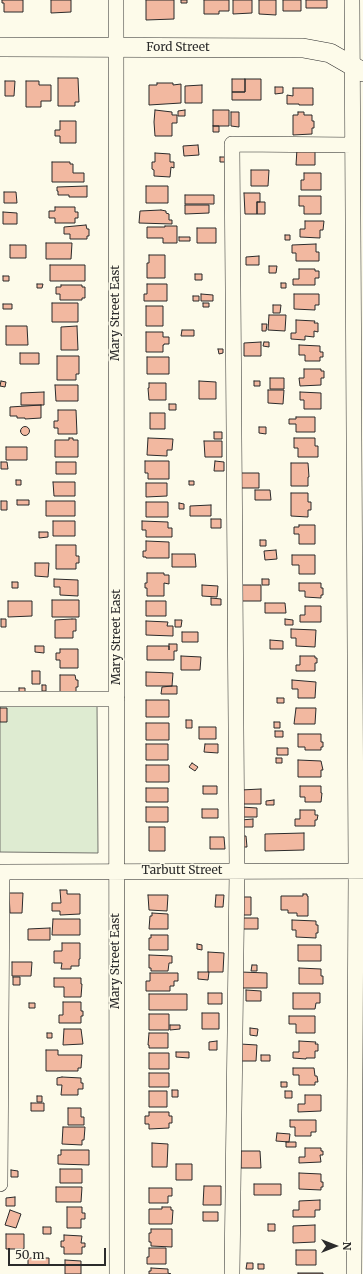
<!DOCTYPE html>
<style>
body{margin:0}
#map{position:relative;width:363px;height:1274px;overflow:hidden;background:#fdfbea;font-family:Merriweather,serif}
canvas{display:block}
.north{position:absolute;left:315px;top:1226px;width:40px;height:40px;-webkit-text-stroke:3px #fdfbea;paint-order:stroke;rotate:90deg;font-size:11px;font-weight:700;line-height:16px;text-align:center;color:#2b2b2b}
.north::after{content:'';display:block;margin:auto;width:14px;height:18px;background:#2b2b2b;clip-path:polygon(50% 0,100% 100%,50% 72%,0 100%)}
.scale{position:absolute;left:8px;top:1248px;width:98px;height:18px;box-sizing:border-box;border:2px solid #2b2b2b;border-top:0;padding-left:5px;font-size:12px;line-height:14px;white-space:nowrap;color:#2b2b2b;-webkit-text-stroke:3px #fdfbea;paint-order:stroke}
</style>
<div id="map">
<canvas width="363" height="1274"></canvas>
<div class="north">N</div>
<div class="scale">50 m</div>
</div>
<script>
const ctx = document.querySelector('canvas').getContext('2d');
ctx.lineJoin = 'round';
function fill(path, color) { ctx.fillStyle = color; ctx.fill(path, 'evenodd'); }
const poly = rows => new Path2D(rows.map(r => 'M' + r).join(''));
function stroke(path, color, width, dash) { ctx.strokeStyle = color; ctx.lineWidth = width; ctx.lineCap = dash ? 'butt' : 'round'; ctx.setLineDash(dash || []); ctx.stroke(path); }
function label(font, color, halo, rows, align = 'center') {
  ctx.font = font + ' Merriweather,serif'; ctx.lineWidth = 3; ctx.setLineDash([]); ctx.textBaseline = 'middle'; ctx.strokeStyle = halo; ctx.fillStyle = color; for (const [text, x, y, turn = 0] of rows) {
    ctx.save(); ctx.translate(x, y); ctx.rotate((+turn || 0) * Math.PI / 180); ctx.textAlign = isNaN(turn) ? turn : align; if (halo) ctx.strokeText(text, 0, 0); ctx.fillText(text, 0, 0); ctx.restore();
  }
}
const green = poly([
 [0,702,97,702,98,853,0,852,0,702]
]);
const building = poly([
 [2,0,23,0,23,12,4,12,4,3,2,3,2,0],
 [51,0,71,0,71,12,51,13,51,0],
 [146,0,174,0,174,19,146,20,146,0],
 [181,0,187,0,187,3,181,3,181,0],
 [204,0,229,0,229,11,219,11,219,14,204,14,204,0],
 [233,0,252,0,252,13,233,14,233,0],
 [259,0,276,0,276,15,259,14,259,0],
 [283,0,301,0,301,11,283,11,283,0],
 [306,0,327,0,327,8,306,8,306,0],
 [58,78,78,78,79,102,75,102,75,106,58,106,58,78],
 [232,79,245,79,245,92,232,92,232,79],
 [245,79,261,79,261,100,232,100,232,92,245,92,245,79],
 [5,81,15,81,14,96,5,96,5,81],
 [26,81,39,81,39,85,51,85,51,101,41,101,41,107,26,107,26,81],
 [157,83,173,83,173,85,181,84,181,103,149,105,149,85,157,85,157,83],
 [202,85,202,103,185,103,185,86,202,85],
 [275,87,283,87,283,93,275,94,275,87],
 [293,88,313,88,313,105,299,105,299,104,287,104,287,95,293,96,293,88],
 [155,110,172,112,172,115,177,115,177,123,172,123,172,136,155,136,154,122,155,110],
 [185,110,185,116,178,116,178,111,185,110],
 [213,110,229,110,229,126,213,126,213,110],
 [231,112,239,112,239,127,231,126,231,112],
 [298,112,304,112,304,115,312,115,312,121,314,121,314,128,312,128,312,134,293,135,293,115,298,115,298,112],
 [60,121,76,121,76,143,60,143,60,136,55,136,55,130,60,130,60,121],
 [213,126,219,126,219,132,213,132,213,126],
 [198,145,199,155,184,156,183,146,198,145],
 [297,149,315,150,315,165,296,165,297,149],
 [155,153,170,154,170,162,174,162,174,168,171,167,170,177,154,176,154,170,152,169,152,162,155,162,155,153],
 [220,157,225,157,225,162,220,162,220,157],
 [52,162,70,162,70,164,73,164,73,173,84,173,84,182,52,182,52,162],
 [251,170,269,170,268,186,251,186,251,170],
 [304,173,321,173,321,190,301,190,301,180,304,180,304,173],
 [87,186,87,197,69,197,69,195,58,195,58,191,57,191,57,187,87,186],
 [146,186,168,186,168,203,146,203,146,186],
 [4,192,16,192,17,203,4,203,4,192],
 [244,193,260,193,260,202,257,202,257,214,245,214,244,193],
 [185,195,214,195,214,204,185,204,185,195],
 [299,196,321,196,321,214,304,214,304,206,299,206,299,196],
 [257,202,265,202,265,214,257,214,257,202],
 [185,205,209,205,209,213,185,214,185,205],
 [55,207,75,207,75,212,78,212,78,218,75,218,75,223,55,223,55,218,49,218,49,211,55,211,55,207],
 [161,210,166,211,166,213,169,214,169,220,172,220,172,224,139,223,140,211,161,210],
 [3,212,17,213,17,224,3,224,3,212],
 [305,221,324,221,323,230,320,230,320,238,300,237,300,229,305,229,305,221],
 [86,225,87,229,89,229,89,236,87,236,87,239,70,239,70,234,64,234,64,227,86,225],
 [165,226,177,226,177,243,163,243,163,238,147,238,147,227,165,227,165,226],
 [197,228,216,228,216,243,197,243,197,228],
 [285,235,290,235,290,240,285,240,285,235],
 [179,237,190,237,190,241,179,241,179,237],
 [46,243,72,243,71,259,46,259,46,243],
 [316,244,316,252,319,252,319,261,296,261,296,253,292,253,292,245,316,244],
 [10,245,26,245,26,258,10,258,10,245],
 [149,255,165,255,165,278,147,278,147,263,149,263,149,255],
 [259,256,259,265,246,265,246,257,259,256],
 [50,265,85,265,85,281,50,281,50,265],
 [269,266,277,266,276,273,269,273,269,266],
 [299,269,315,269,315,271,319,271,319,278,315,278,315,285,293,285,293,279,299,279,299,269],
 [195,274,202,274,202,280,195,280,195,274],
 [3,276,9,276,9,281,3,281,3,276],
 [281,283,286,283,286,288,281,288,281,283],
 [37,284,43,284,42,288,37,288,37,284],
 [147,284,167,284,167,301,144,301,144,294,147,294,147,284],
 [61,285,82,285,82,287,85,287,85,298,82,298,82,300,60,300,60,294,56,294,56,287,61,287,61,285],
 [201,294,213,295,213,301,201,301,201,294],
 [294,294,319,294,319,305,315,305,315,310,294,309,294,294],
 [193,296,199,296,199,301,193,301,193,296],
 [52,303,78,303,78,322,52,322,52,303],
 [203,303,209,303,209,307,203,307,203,303],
 [3,304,12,304,12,309,3,309,3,304],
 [273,305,281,305,280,313,273,313,273,305],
 [146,306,163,306,163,326,146,326,146,306],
 [269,315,286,315,285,331,268,330,269,315],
 [296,320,315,321,314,323,318,323,318,332,314,331,314,337,305,336,305,340,291,339,291,333,296,333,296,320],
 [262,324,267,324,266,331,262,331,262,324],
 [6,326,27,326,28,345,6,345,6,326],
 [77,326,78,350,61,350,61,327,77,326],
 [182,330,194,330,194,336,181,336,182,330],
 [146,332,163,332,163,337,169,337,169,344,164,344,164,345,163,345,163,352,146,352,146,332],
 [261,342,261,356,244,356,244,343,261,342],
 [264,342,269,342,269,347,263,346,264,342],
 [299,345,320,346,320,352,323,352,323,357,320,357,320,361,305,361,305,355,299,355,299,345],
 [218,349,223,349,223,353,219,354,218,349],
 [20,353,39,353,39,364,20,364,20,353],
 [57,356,79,356,79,374,76,374,76,380,57,380,57,356],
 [147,357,169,357,169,374,147,374,147,357],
 [304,369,321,369,321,371,324,371,324,378,321,378,321,385,300,386,299,378,304,378,304,369],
 [270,378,284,378,284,389,270,389,270,378],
 [1,381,6,382,5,387,0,386,1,381],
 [199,381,216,382,216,399,199,399,199,381],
 [254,381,260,381,260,386,254,386,254,381],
 [149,383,166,383,166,400,149,400,148,388,149,388,149,383],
 [55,385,78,385,78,401,56,401,55,385],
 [268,390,284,390,283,404,268,403,268,390],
 [44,392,44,405,21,405,21,393,44,392],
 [300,392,321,393,321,409,304,409,304,400,300,400,300,392],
 [169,404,176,404,176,410,169,410,169,404],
 [41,405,41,418,25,419,25,418,17,418,17,416,10,416,10,407,41,405],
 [58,410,76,410,77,434,58,434,58,428,54,428,54,421,58,421,58,410],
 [150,413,165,413,165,429,150,429,150,413],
 [296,417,315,417,315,432,296,432,296,424,289,424,289,419,296,419,296,417],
 '20.5 431a4.5 4.5 0 1 1 9 0a4.5 4.5 0 1 1-9 0Z',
 [259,427,266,427,266,434,259,433,259,427],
 [214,432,222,432,222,439,214,439,214,432],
 [69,438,73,438,73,440,78,440,78,457,55,457,55,440,69,440,69,438],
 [148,438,173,439,172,450,167,450,167,456,147,455,148,438],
 [294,438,315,438,315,446,318,446,318,457,298,457,298,448,294,448,294,438],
 [204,441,222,441,222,457,205,457,204,441],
 [6,447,27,447,27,460,6,460,6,447],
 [145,461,169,461,169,479,148,479,148,473,145,473,145,461],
 [215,461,224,462,224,471,214,471,215,461],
 [1,462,7,462,8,469,1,469,1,462],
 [56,462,76,462,76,474,56,474,56,462],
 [291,463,308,463,309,477,308,477,308,486,291,486,291,463],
 [238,473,259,473,259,488,238,488,238,473],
 [16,480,21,480,21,485,16,485,16,480],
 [189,481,194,481,194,485,189,485,189,481],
 [53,482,75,482,75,496,54,496,53,482],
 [146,483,167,483,167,496,146,497,146,483],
 [255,490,270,490,271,500,255,500,255,490],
 [291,493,308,493,308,502,311,502,311,510,308,510,308,517,291,516,291,493],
 [17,500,29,500,29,505,17,505,17,500],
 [1,501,7,501,7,510,1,510,1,501],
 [46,501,75,501,75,516,46,516,46,501],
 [146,502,168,502,168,517,146,517,146,502],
 [179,503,184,504,184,509,179,509,179,503],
 [211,505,211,516,190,516,190,506,211,505],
 [211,519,221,519,221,528,211,528,211,519],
 [53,521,75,521,75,536,53,536,53,521],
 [142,521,168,522,168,528,172,528,172,537,146,537,146,530,142,530,142,521],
 [299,525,315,525,315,544,299,544,299,534,294,534,294,527,299,527,299,525],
 [39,532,48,532,48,537,39,538,39,532],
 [260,540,266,540,266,546,260,546,260,540],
 [146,541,169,542,169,558,146,558,146,557,143,557,143,551,146,551,146,541],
 [56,545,76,545,76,556,79,556,79,563,76,563,76,569,56,569,56,545],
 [276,550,277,559,265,560,264,551,276,550],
 [172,554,195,554,196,567,172,567,172,554],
 [292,555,315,555,315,574,299,574,299,565,292,565,292,555],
 [35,563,49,563,48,577,35,576,35,563],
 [147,573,164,573,164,575,169,575,169,584,164,583,164,596,147,596,147,588,145,588,145,583,147,583,147,573],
 [54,579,78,580,78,596,60,595,60,587,54,587,54,579],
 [262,579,269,579,269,585,262,585,262,579],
 [12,582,18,582,18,588,12,588,12,582],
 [299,583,321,583,321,588,323,588,323,595,321,595,321,598,305,597,305,591,299,591,299,583],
 [202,585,218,586,217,597,202,596,202,585],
 [241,585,261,585,261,601,241,601,241,585],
 [211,598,221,599,221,605,211,605,211,598],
 [52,600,79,600,79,617,52,617,52,600],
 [8,601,32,601,32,616,8,617,8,601],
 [146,601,166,601,166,616,146,616,146,601],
 [265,603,285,603,286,613,265,613,265,603],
 [305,606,321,606,321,622,300,622,300,615,305,615,305,606],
 [1,619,6,619,6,627,1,627,1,619],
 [72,619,76,619,76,631,73,631,73,638,55,638,55,620,72,619],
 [285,619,293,620,293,625,285,625,285,619],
 [175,620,182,620,181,627,175,627,175,620],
 [146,621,168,622,167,626,173,626,173,636,146,635,146,621],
 [291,629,316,630,315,647,296,646,296,638,291,638,291,629],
 [182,632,198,632,198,642,182,642,182,632],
 [270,640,283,641,283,649,270,649,270,640],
 [169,644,177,644,177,651,174,651,174,660,147,660,147,646,169,646,169,650,169,644],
 [35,646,44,646,44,653,35,652,35,646],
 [60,649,78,649,78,668,60,668,60,660,56,660,56,653,60,653,60,649],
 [181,656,201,657,200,670,181,670,181,656],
 [300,656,315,656,315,658,317,658,317,663,315,663,315,671,296,671,296,665,300,665,300,656],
 [32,671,40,671,40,684,32,684,32,671],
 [146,672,173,673,172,686,146,686,146,672],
 [60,675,75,675,76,680,78,680,78,687,76,687,76,694,60,694,60,675],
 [292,680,316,682,315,698,298,698,298,689,292,689,292,680],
 [42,685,46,685,46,691,42,691,42,685],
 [172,686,177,686,177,694,161,694,162,687,172,686],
 [19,688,25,688,25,692,19,693,19,688],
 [277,698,284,698,284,703,277,703,277,698],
 [146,700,169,700,169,717,146,717,146,700],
 [0,708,7,708,7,722,0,722,0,708],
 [296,708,316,708,315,724,294,724,296,708],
 [186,720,192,720,192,728,186,728,186,720],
 [274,722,280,722,280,728,274,728,274,722],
 [146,723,169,723,169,740,146,740,146,723],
 [199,727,216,727,216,739,199,739,199,727],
 [275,731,283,731,283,737,275,737,275,731],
 [298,734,321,734,321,742,323,742,323,747,321,747,321,750,305,750,305,747,298,747,298,734],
 [146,744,168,744,168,760,146,760,146,744],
 [205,744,218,744,218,753,204,752,205,744],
 [277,748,288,748,288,755,277,755,277,748],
 [276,758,282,758,282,763,276,763,276,758],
 [298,760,321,761,323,770,321,770,321,777,298,777,298,760],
 [192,763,198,767,195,771,189,767,192,763],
 [146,765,169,765,169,782,146,782,146,765],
 [203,786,217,786,217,794,203,794,203,786],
 [300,786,321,786,321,793,322,793,321,802,305,802,305,797,300,797,300,786],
 [146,788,168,788,168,802,146,802,146,788],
 [261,789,261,804,241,804,241,790,261,789],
 [274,800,274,805,266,805,266,801,274,800],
 [146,807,168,807,168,822,146,822,146,807],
 [241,807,257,808,257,817,241,817,241,807],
 [202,809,218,809,218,818,202,818,202,809],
 [300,810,315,810,315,815,318,815,317,820,315,820,315,826,295,826,295,819,300,819,300,810],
 [253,819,253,827,241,827,241,820,253,819],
 [149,827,165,827,165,851,149,851,149,827],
 [304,833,304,850,265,851,265,834,304,833],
 [238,836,246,836,247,847,238,847,238,836],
 [210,837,224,837,225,849,210,849,210,837],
 [60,890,67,890,67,894,80,894,80,914,60,915,60,911,52,911,52,903,61,903,60,890],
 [9,893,23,893,22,913,10,913,9,893],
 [303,894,307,894,307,896,308,896,308,916,297,916,297,913,288,913,288,910,281,910,281,896,303,896,303,894],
 [148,895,168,895,167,911,149,910,148,895],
 [216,895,224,895,223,907,215,907,216,895],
 [238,897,251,897,251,915,237,915,238,897],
 [152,913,168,914,168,929,149,929,150,916,152,916,152,913],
 [242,918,258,918,258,929,242,929,242,918],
 [53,919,80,919,80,935,52,935,53,919],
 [292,920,316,921,316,925,318,925,318,933,316,933,316,938,296,937,296,930,292,930,292,920],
 [50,928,50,940,28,940,28,929,50,928],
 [151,935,168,935,168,950,149,950,149,938,151,938,151,935],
 [62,943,80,943,80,959,79,959,79,966,71,966,71,969,61,969,62,963,54,963,54,951,62,951,62,943],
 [197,944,202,945,202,950,197,949,197,944],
 [298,945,321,945,321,961,298,961,298,945],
 [208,952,224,953,223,972,208,972,208,952],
 [149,955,172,956,172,963,169,963,168,971,151,971,151,968,149,968,149,955],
 [12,962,32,962,31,976,12,976,12,962],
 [252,965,257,965,257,971,251,971,252,965],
 [299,968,321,969,321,976,323,976,323,984,299,984,299,968],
 [198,972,209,972,208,980,198,979,198,972],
 [241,972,267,973,267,988,241,988,241,972],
 [150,973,178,973,178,981,174,981,174,986,170,986,170,991,146,991,146,981,150,981,150,973],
 [13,977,20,977,20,985,13,985,13,977],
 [54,978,81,978,81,984,82,984,81,997,64,997,64,987,54,987,54,978],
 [246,990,261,991,261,1001,246,1001,246,990],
 [208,993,222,993,222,1004,208,1004,208,993],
 [293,993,320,993,320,1003,316,1003,315,1009,293,1009,293,993],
 [149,994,187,994,187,1010,149,1010,149,994],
 [63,1002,81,1002,81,1011,83,1011,83,1016,81,1016,81,1023,59,1023,59,1015,63,1015,63,1002],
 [29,1003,35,1003,35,1008,29,1008,29,1003],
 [202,1013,219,1013,219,1029,202,1029,202,1013],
 [149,1014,169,1014,169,1030,149,1030,149,1014],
 [289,1016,315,1016,315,1033,296,1033,296,1024,289,1024,289,1016],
 [170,1025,180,1025,180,1029,170,1030,170,1025],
 [250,1028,258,1029,257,1036,250,1035,250,1028],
 [64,1029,81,1029,83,1044,63,1045,64,1029],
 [47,1033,52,1033,52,1038,47,1038,47,1033],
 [149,1033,168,1033,168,1048,149,1048,149,1045,148,1045,149,1033],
 [217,1041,217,1050,209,1050,209,1042,217,1041],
 [299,1041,316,1042,315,1044,318,1044,318,1051,315,1051,315,1058,306,1058,306,1059,293,1058,293,1052,299,1052,299,1041],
 [240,1044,257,1045,256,1061,240,1061,240,1044],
 [46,1050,58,1050,58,1055,82,1055,81,1068,78,1068,78,1071,46,1071,46,1050],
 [176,1052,189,1052,189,1058,176,1057,176,1052],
 [149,1053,169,1053,169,1069,149,1069,149,1053],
 [261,1055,270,1055,270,1061,261,1061,261,1055],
 [293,1068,314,1068,315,1076,317,1076,318,1082,315,1082,315,1085,299,1085,299,1075,293,1075,293,1068],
 [149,1073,169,1073,169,1087,149,1087,149,1073],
 [62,1077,81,1078,81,1083,83,1083,83,1089,78,1089,78,1095,61,1095,62,1085,57,1085,57,1078,62,1077],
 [281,1082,287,1082,287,1087,281,1087,281,1082],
 [172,1090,178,1090,178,1097,172,1097,172,1090],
 [149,1091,167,1091,167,1107,149,1107,149,1091],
 [285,1091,292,1091,292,1098,285,1098,285,1091],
 [305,1095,321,1095,321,1111,298,1112,298,1104,305,1104,305,1095],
 [37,1096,42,1096,42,1102,37,1102,37,1096],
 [31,1103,44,1103,44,1111,31,1111,31,1103],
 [68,1108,81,1108,81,1117,84,1117,84,1125,68,1125,68,1108],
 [149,1112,169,1112,169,1116,172,1116,172,1123,169,1123,169,1128,149,1129,149,1124,145,1124,145,1116,149,1116,149,1112],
 [290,1120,316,1120,316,1132,311,1132,311,1136,295,1136,295,1127,290,1127,290,1120],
 [63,1127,85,1127,84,1140,82,1140,82,1145,62,1144,63,1127],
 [277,1133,290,1134,289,1142,276,1141,277,1133],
 [286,1142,296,1142,296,1147,286,1147,286,1142],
 [152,1143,168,1144,167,1167,152,1167,152,1143],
 [305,1148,321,1148,321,1151,323,1151,323,1155,320,1155,321,1162,299,1163,299,1157,305,1157,305,1148],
 [61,1150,89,1150,89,1165,58,1164,58,1155,61,1155,61,1150],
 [241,1151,260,1151,261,1168,241,1168,241,1151],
 [176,1164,192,1164,192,1180,176,1180,176,1164],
 [60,1169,82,1169,82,1183,60,1183,60,1169],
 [11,1170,18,1171,18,1177,11,1177,11,1170],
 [299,1173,321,1174,321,1182,323,1182,323,1187,321,1187,321,1190,299,1189,299,1173],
 [254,1184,281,1184,281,1195,254,1195,254,1184],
 [204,1186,221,1186,221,1205,203,1205,204,1186],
 [56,1187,82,1187,81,1202,56,1202,56,1187],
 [149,1188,172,1188,172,1196,168,1196,168,1203,149,1203,149,1188],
 [15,1197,15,1206,6,1206,6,1198,15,1197],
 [320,1200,320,1210,315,1210,315,1217,293,1217,293,1210,299,1210,299,1201,320,1200],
 [67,1207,82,1207,82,1213,85,1213,85,1219,81,1219,81,1228,67,1228,67,1207],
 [162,1207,171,1207,171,1210,173,1210,172,1224,149,1224,149,1209,162,1209,162,1207],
 [10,1210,21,1214,16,1228,5,1225,10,1210],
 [203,1212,218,1212,218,1221,203,1221,203,1212],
 [268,1224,275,1224,275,1231,268,1231,268,1224],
 [315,1225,315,1242,293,1243,293,1226,315,1225],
 [43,1227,51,1227,51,1234,43,1234,43,1227],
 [151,1229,172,1229,172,1247,151,1246,151,1242,149,1242,149,1233,151,1233,151,1229],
 [6,1234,24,1234,24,1249,6,1249,6,1234],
 [64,1235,82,1236,81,1243,85,1243,85,1247,82,1247,82,1254,64,1254,64,1247,61,1247,61,1241,64,1241,64,1235],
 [149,1248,166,1248,166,1264,147,1264,147,1257,149,1257,149,1248],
 [296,1250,316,1250,316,1265,296,1265,296,1250],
 [28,1258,49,1258,49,1265,28,1265,28,1258],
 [65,1260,81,1261,81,1274,65,1274,65,1260],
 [247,1263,253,1263,253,1269,246,1269,247,1263],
 [258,1264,264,1264,264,1269,258,1269,258,1264],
 [151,1268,168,1269,168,1273,171,1274,149,1274,149,1271,151,1271,151,1268],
 [298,1273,323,1273,323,1274,298,1274,298,1273]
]);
const minor = poly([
 [116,0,117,1274],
 [352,0,356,871,354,1274],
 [0,699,117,699],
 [0,872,363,871],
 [0,1184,2,872],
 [232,1274,237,871,232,144,353,145]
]);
const major = poly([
 [0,47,303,48,330,53,363,72]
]);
const streetNames = [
 ["Ford Street",178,48],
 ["Mary Street East",116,313,-90],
 ["Mary Street East",117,637,-90],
 ["Tarbutt Street",182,871],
 ["Mary Street East",116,961,-90]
];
fill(green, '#deebd1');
stroke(green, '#74746e', 1);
fill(building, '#f2b8a0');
stroke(building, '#2b2b2b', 1);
stroke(minor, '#2b2b2b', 16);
stroke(major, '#2b2b2b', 20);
stroke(minor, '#fdfbea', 15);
stroke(major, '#fdfbea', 19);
label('12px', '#2b2b2b', '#fdfbea', streetNames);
</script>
